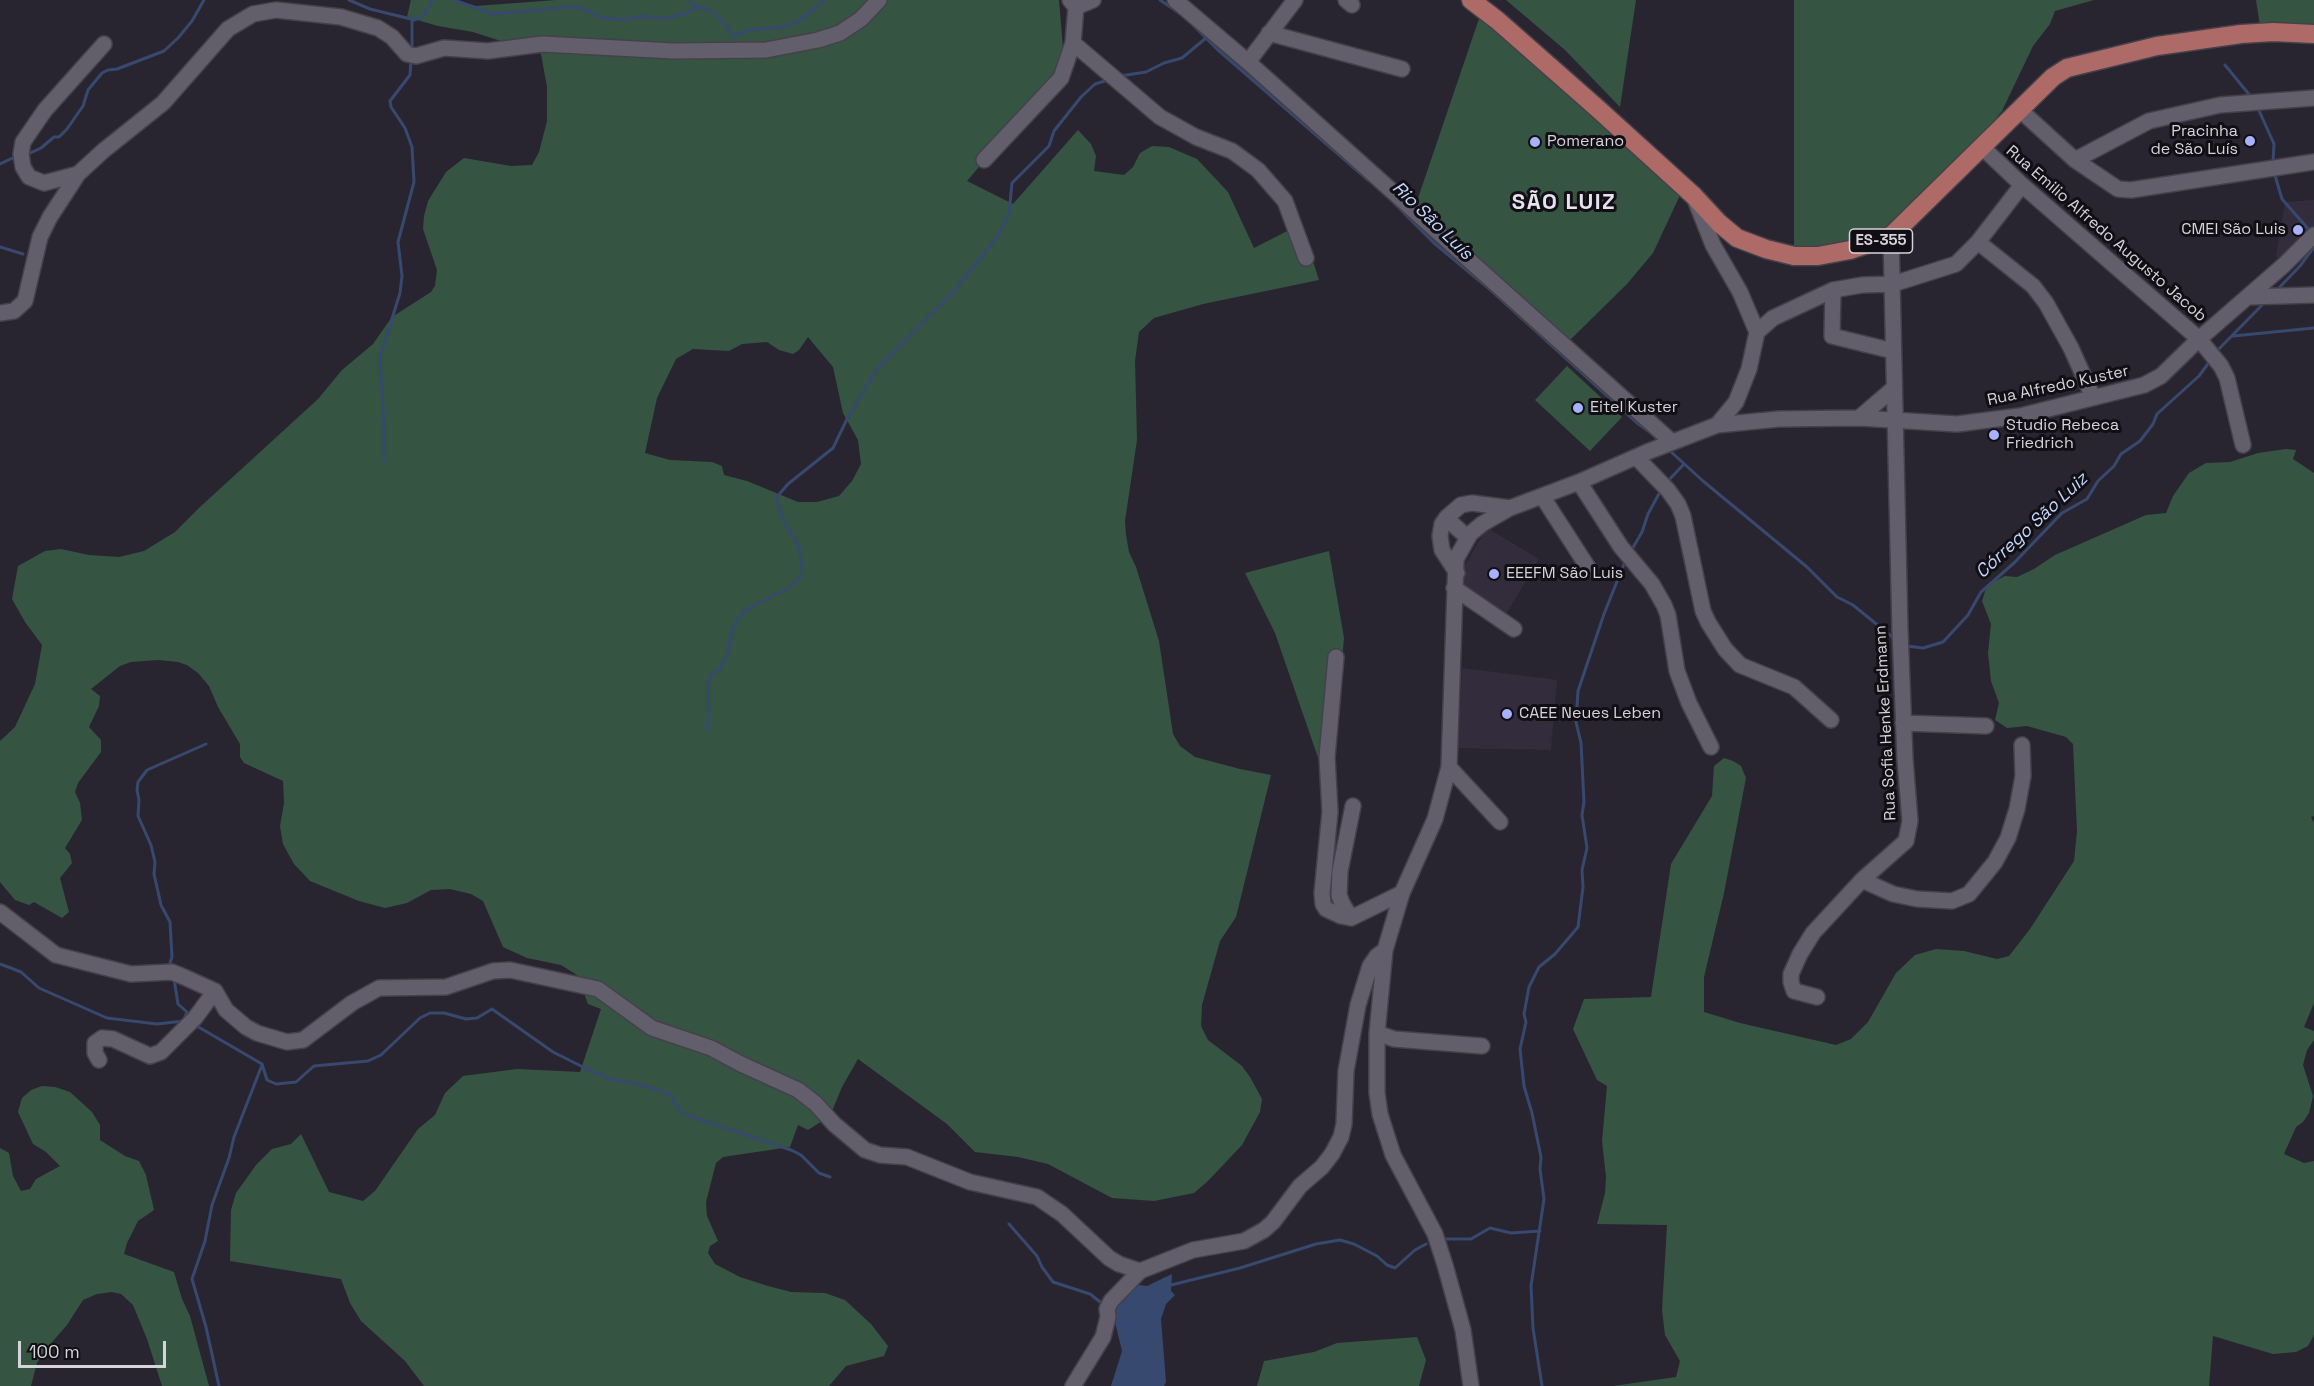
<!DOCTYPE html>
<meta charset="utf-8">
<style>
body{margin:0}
#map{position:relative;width:2314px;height:1386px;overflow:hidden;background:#292530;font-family:"Space Grotesk",sans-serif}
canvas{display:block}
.scale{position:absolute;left:18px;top:1341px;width:148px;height:27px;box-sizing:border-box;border:3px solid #d6d4db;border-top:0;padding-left:8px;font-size:18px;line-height:21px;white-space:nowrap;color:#d6d4db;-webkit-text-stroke:4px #110f14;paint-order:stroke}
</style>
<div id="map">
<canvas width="2314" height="1386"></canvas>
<div class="scale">100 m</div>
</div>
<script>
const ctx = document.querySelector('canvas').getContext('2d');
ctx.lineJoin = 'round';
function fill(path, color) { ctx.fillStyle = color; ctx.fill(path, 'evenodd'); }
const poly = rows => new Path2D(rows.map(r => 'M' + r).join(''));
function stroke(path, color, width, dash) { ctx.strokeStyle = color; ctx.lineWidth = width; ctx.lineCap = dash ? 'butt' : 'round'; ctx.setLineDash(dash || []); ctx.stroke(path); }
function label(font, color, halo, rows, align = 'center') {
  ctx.font = font + ' "Space Grotesk",sans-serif'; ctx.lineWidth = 6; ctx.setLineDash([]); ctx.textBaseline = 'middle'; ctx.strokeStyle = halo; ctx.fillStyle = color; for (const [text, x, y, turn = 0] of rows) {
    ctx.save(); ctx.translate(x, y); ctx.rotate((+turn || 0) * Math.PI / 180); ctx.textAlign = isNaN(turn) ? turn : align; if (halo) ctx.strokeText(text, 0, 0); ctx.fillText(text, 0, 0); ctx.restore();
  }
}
const built = poly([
 [2314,200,2314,231,2290,260,2276,257,2285,202],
 [1487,528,1539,559,1502,621,1450,590],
 [1462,668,1557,680,1551,750,1458,748]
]);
const green = poly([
 [411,0,455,0,476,6,556,0,1059,0,1064,61,1054,93,1001,141,967,181,1013,204,1078,130,1091,144,1096,156,1094,171,1124,175,1133,167,1140,153,1152,146,1169,147,1197,159,1228,192,1254,248,1301,224,1319,280,1203,304,1154,318,1139,332,1135,361,1137,440,1125,521,1126,535,1129,552,1136,567,1159,641,1173,734,1180,746,1195,757,1240,769,1271,775,1236,917,1220,941,1202,1005,1201,1026,1208,1040,1242,1066,1250,1077,1262,1099,1260,1112,1242,1145,1208,1181,1194,1193,1154,1201,1112,1198,1048,1164,1018,1157,975,1152,947,1124,858,1059,842,1087,830,1116,808,1130,798,1125,790,1147,723,1157,716,1163,706,1202,707,1216,718,1241,710,1246,708,1253,715,1264,740,1277,768,1286,791,1292,825,1293,845,1300,871,1324,888,1346,884,1356,846,1366,829,1386,424,1386,405,1361,361,1321,350,1303,341,1279,230,1261,231,1210,236,1193,256,1165,272,1149,291,1144,301,1134,329,1192,363,1201,375,1191,418,1129,435,1115,445,1093,463,1076,517,1069,580,1072,601,1009,588,1004,577,975,561,965,527,958,503,947,483,901,471,894,450,889,431,890,407,903,385,908,359,901,310,881,294,864,283,844,280,826,284,803,283,781,244,763,240,757,240,744,218,707,209,686,198,673,187,665,178,662,158,660,131,662,120,666,91,689,100,696,99,706,89,727,101,740,101,752,78,783,75,792,80,803,82,820,65,848,70,854,72,863,60,878,69,912,62,918,34,902,29,905,15,900,0,882,0,741,15,727,35,684,42,645,25,622,12,599,18,566,45,551,61,549,89,555,119,557,144,551,175,532,200,507,318,399,342,370,373,344,392,317,431,292,435,286,437,270,423,229,424,216,428,201,446,172,464,158,511,166,532,165,539,152,547,121,547,87,541,54,473,32,438,26,407,17],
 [808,337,833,367,843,413,858,440,861,464,852,481,839,496,817,502,798,502,747,481,724,475,722,466,712,462,670,460,645,453,657,398,676,359,693,349,729,351,742,344,767,342,779,350,793,354,799,350],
 [1506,0,1636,0,1620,107,1565,50],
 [1794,0,2094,0,2055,11,2050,24,2033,46,2002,111,1988,128,1967,161,1869,244,1794,250],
 [2256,0,2314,0,2314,32,2260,26],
 [1485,1,1681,193,1653,253,1627,284,1569,341,1416,204],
 [1567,366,1622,417,1590,451,1535,400],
 [2286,449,2296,450,2293,459,2314,473,2314,816,2311,817,2314,823,2314,1003,2304,1027,2314,1031,2314,1040,2307,1050,2303,1065,2313,1096,2309,1113,2303,1122,2296,1127,2284,1154,2304,1163,2314,1161,2314,1335,2308,1346,2296,1352,2273,1354,2213,1336,2209,1386,1613,1386,1676,1377,1680,1361,1665,1335,1662,1310,1667,1225,1597,1224,1605,1193,1606,1177,1602,1141,1607,1086,1597,1080,1573,1029,1584,999,1651,997,1671,864,1712,796,1714,766,1724,758,1733,761,1741,766,1746,778,1724,893,1704,977,1704,1012,1740,1023,1836,1045,1851,1039,1868,1022,1896,973,1915,955,1936,949,1964,951,1997,959,2009,956,2030,929,2074,861,2077,831,2073,744,2066,737,2027,726,2007,728,1995,720,1999,703,1991,681,1988,653,1991,624,1982,601,1987,585,2005,576,2017,577,2034,569,2055,555,2146,515,2166,513,2173,496,2189,473,2206,463,2230,462,2258,453],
 [1329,551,1344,638,1342,662,1323,772,1275,633,1245,573],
 [42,1086,55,1087,70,1092,92,1112,100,1125,100,1140,125,1156,139,1161,146,1175,154,1210,138,1221,127,1243,124,1254,174,1272,182,1299,190,1316,209,1386,162,1386,147,1339,133,1305,121,1294,112,1292,97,1294,83,1300,67,1325,45,1350,37,1363,31,1386,0,1386,0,1148,9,1153,13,1176,21,1191,30,1189,36,1179,60,1166,46,1152,33,1144,18,1112,22,1098,31,1090],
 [1417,1337,1426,1360,1419,1386,1257,1386,1264,1361,1314,1352,1337,1343]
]);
const water = poly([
 [1172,1274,1171,1291,1175,1295,1166,1304,1161,1319,1166,1382,1164,1386,1111,1386,1122,1351,1112,1310,1132,1289,1139,1285,1147,1286]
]);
const stream = poly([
 [349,0,370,9,415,20,423,16,433,0],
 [454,0,493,14,573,7,587,10,599,17,622,20,643,16,667,19,688,12,696,7,704,8,715,14,725,24,733,37,749,30,783,27,802,19,824,0],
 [690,0,696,8],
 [1160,0,1182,15],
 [1193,25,1218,50,1368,180],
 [412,50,412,20],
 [2225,65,2252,98],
 [1120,76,1146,72,1164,63,1182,58,1206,38],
 [2257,106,2274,144,2273,162],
 [26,155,41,148,54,137,59,137,67,129,83,106,88,90,102,73,108,70,117,69,164,51,178,38,192,21,204,0],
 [0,164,17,156],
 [2274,172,2282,199,2310,231],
 [1395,204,1434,243,1487,287,1637,423,1654,435],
 [0,247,23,254],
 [2276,291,2300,266,2314,247],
 [2233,336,2314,328],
 [2215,353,2265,302],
 [1669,450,1703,481,1807,567,1837,597,1853,605,1896,640],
 [384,461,384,428,380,357,400,293,402,276,398,242,414,182,412,147,405,128,391,107,390,101,410,75,411,60],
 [1667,482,1684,464],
 [1631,551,1642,532,1648,514,1661,490],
 [1907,646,1923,648,1943,642,1968,615,1981,592,2014,563,2062,513,2087,499,2098,481,2114,466,2121,454,2140,441,2153,424,2157,414,2199,376,2210,361],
 [707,730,709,714,708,682,712,675,721,668,728,653,732,630,739,617,751,607,789,588,803,575,799,547,783,520,776,498,788,484,833,448,848,417,877,369,955,290,1000,233,1009,213,1012,183,1049,146,1054,131,1081,97,1095,84,1108,80],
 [0,964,21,972,39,988,107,1018,157,1024,184,1021],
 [169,966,172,957,170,922,161,905,154,874,155,862,151,845,138,816,139,800,137,790,138,782,147,770,206,744],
 [174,979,178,1004,187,1012,184,1019],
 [195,1025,262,1064,267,1080,276,1084,296,1082,314,1066,368,1061,381,1055,420,1018,430,1013,444,1013,466,1019,477,1018,492,1009,553,1052,589,1070,613,1080,639,1084,669,1094,681,1112,686,1115,791,1150,801,1155,819,1173,830,1177],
 [1009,1224,1037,1256,1042,1267,1053,1282,1090,1294,1104,1305],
 [1442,1239,1471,1239,1490,1228,1511,1233,1540,1231],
 [1167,1286,1240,1268,1316,1244,1340,1240,1354,1244,1377,1256,1387,1265,1395,1268,1415,1250,1426,1244],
 [219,1386,206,1327,192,1279,205,1241,212,1205,229,1158,234,1137,262,1065],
 [1542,1386,1533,1328,1531,1286,1544,1199,1540,1169,1541,1157,1532,1113,1524,1086,1520,1049,1526,1022,1524,1014,1529,987,1539,967,1555,954,1578,927,1583,887,1582,870,1587,848,1582,815,1584,802,1581,743,1576,722,1578,691,1604,614,1626,559]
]);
const minor = poly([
 [1070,0,1076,7,1093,0],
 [1175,0,1248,62,1672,442],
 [1346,0,1352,5],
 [1269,33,1402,69],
 [1073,43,1160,117,1196,137,1232,151,1258,170,1285,201,1306,258],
 [1248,62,1295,0],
 [2020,110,2075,160,2118,189,2131,190,2314,162],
 [1983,148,2022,185,2199,339,2221,366,2227,378,2243,445],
 [984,160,1061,78,1073,43,1076,7],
 [2075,160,2149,121,2220,105,2314,98],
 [78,174,44,183,29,177,23,167,21,154,23,142,45,110,104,44],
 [1978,242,2033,286,2046,303,2071,348,2093,397],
 [1833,290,1832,336,1893,351],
 [2249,297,2314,295],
 [0,313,14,311,25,301,40,237,50,217,78,174,103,151,163,103,228,29,253,14,276,10,341,17,378,28,392,37,407,54,416,56,444,48,488,51,542,44,673,51,766,50,818,40,840,33,861,19,879,0],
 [1757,332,1773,318,1833,290,1862,285,1893,284,1956,264,1978,242,2022,185],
 [1859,418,1894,388],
 [1717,425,1779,419,1859,418,1957,424,2020,416,2144,385,2161,376,2199,339,2284,265,2314,235],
 [1636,457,1668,490,1678,504,1683,516,1703,611,1708,622,1725,649,1740,665,1794,687,1831,720],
 [1579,482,1621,547,1652,584,1664,605,1668,615,1677,671,1689,703,1711,747],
 [1542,496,1589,569],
 [1446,518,1468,538],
 [1457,573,1442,550,1440,536,1442,524,1447,517,1461,505,1472,503,1510,508],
 [1454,588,1514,629],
 [1336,657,1327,757,1330,812,1322,893,1323,904,1326,909,1341,916,1351,918],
 [1903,723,1986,726],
 [1449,767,1500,822],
 [1353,806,1340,871,1339,895,1342,903,1351,918,1402,893],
 [1862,880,1893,894,1917,899,1952,901,1969,894,1995,862,2008,838,2017,809,2023,776,2022,745],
 [0,912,56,955,131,974,172,972,184,977,215,991,226,1010,246,1027,257,1033,287,1042,303,1040,352,1003,379,988,446,987,493,971,510,970,598,989,652,1028,711,1048,741,1064,798,1090,816,1104,834,1124,865,1150,880,1155,907,1157,970,1182,1037,1197,1062,1214,1109,1258,1119,1264,1140,1271,1193,1250,1244,1241,1264,1230,1273,1222,1300,1186,1322,1167,1332,1154,1341,1137,1344,1124,1346,1071,1358,1005,1370,966,1377,956,1385,950],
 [1817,997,1794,991,1791,982,1791,974,1800,954,1813,933,1862,880,1906,841,1910,821,1905,759,1900,631,1891,236],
 [1377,1033,1394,1039,1482,1046],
 [99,1060,95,1053,95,1043,102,1038,113,1039,150,1056,161,1052,195,1018,215,991],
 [1073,1386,1103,1337,1108,1317,1107,1309,1111,1301,1140,1271],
 [1471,1386,1463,1330,1445,1265,1435,1234,1393,1155,1380,1114,1377,1093,1377,1033,1385,950,1402,893,1435,819,1449,767,1456,559,1470,534,1482,524,1510,508,1579,482,1647,452,1717,425,1736,402,1749,369,1757,332,1740,292,1713,245,1696,202]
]);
const major = poly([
 [1471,0,1497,20,1597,108,1694,196,1719,223,1737,238,1766,249,1794,256,1818,256,1850,250,1891,236,2053,77,2067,68,2157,46,2241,34,2273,32,2314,34]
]);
const markers = [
 [2250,141,6,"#a7b1fc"],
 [1535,142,6,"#a7b1fc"],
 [2298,230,6,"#a7b1fc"],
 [1578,408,6,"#a7b1fc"],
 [1994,435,6,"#a7b1fc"],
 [1494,574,6,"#a7b1fc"],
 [1507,714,6,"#a7b1fc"]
];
const shields = [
 [1881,241,63]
];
const shieldNames = [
 ["ES-355",1881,241]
];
const poiNames = [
 ["Pracinha",2238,132,"right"],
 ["de São Luís",2238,150,"right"],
 ["Pomerano",1547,142],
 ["CMEI São Luis",2286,230,"right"],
 ["Eitel Kuster",1590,408],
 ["Studio Rebeca",2006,426],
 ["Friedrich",2006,444],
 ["EEEFM São Luis",1506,574],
 ["CAEE Neues Leben",1519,714]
];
const streetNames = [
 ["Rua Emilio Alfredo Augusto Jacob",2106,234,41],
 ["Rua Alfredo Kuster",2058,386,-12],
 ["Rua Sofia Henke Erdmann",1886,723,-93]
];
const waterNames = [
 ["Rio São Luís",1432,221,44],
 ["Córrego São Luiz",2032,526,-43]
];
const districtNames = [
 ["SÃO LUIZ",1564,203]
];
fill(built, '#322c3d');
fill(green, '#365442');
fill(water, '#37496e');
stroke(stream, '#37496e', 3);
stroke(minor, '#45414b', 18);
stroke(major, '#45414b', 21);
stroke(minor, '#635e6b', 15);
stroke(major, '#ad6a66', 18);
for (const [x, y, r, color] of markers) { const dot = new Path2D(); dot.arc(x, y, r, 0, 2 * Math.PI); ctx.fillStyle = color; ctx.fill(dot); stroke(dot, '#110f14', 2); }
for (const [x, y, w] of shields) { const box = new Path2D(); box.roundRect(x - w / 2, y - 12, w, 24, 4.5); ctx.fillStyle = '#110f14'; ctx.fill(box); stroke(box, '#d6d4db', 1.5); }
label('bold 15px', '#d6d4db', null, shieldNames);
label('16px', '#d6d4db', '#110f14', poiNames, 'left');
label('16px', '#d6d4db', '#110f14', streetNames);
label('italic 18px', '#c2d7fd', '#110f14', waterNames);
ctx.letterSpacing = '1.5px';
label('bold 22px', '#e7e2f0', '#110f14', districtNames);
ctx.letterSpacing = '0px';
</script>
